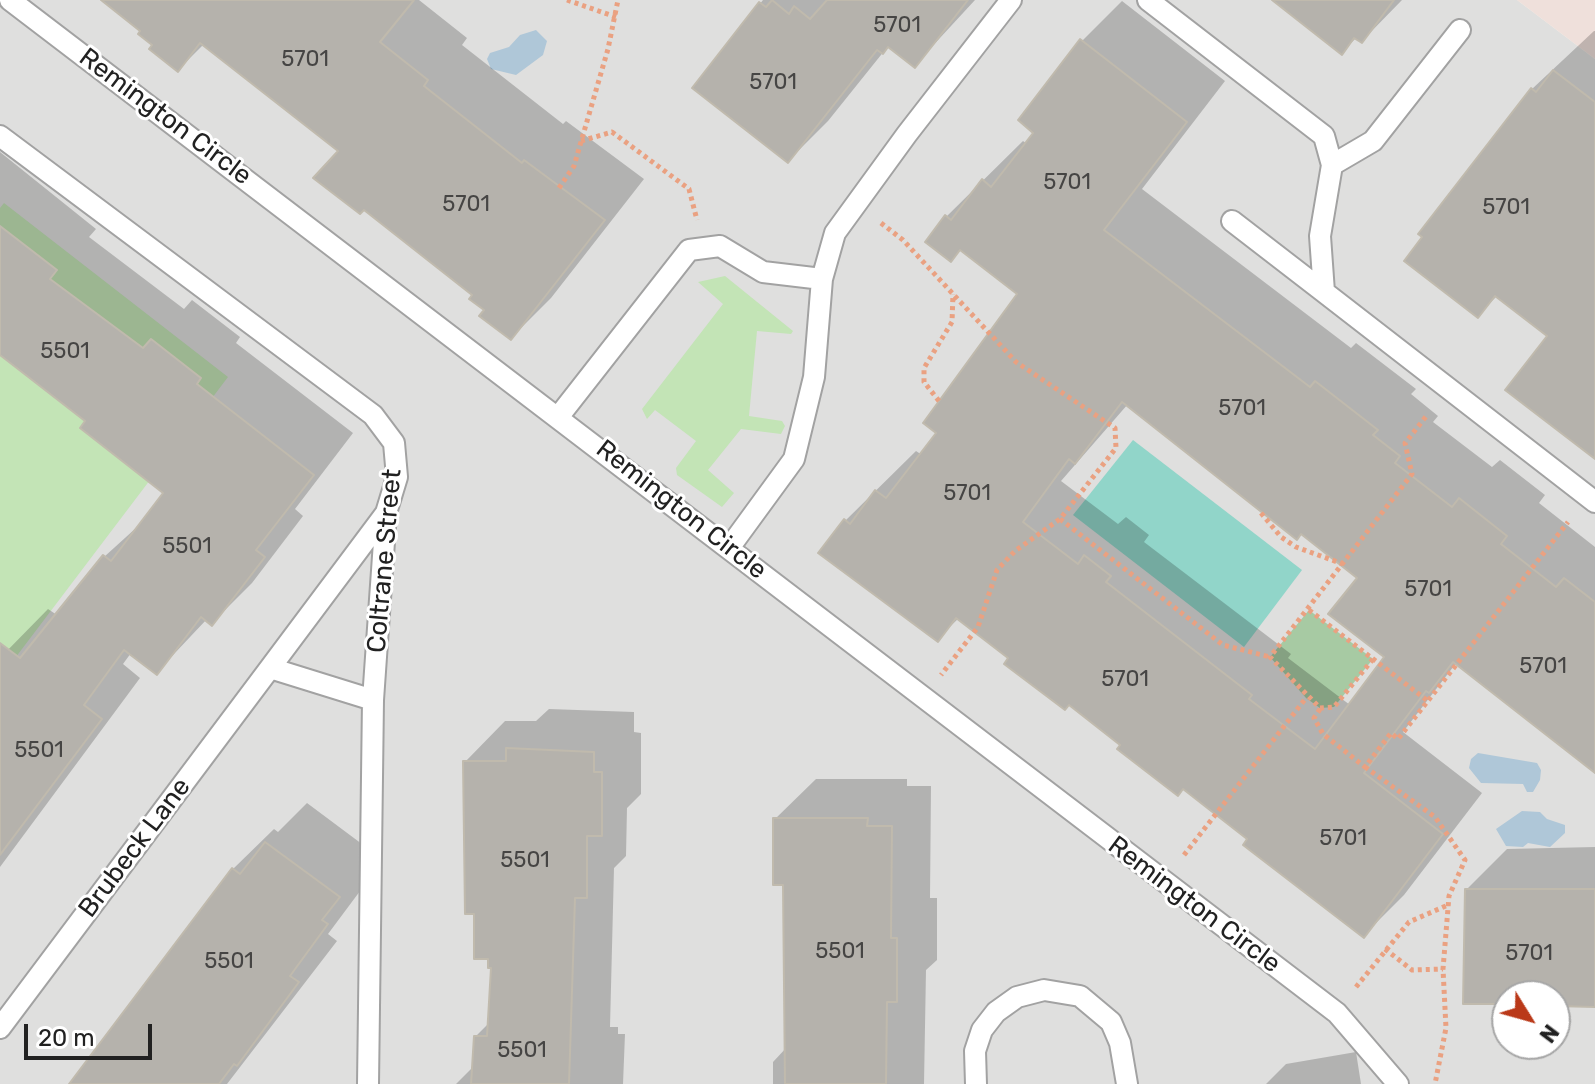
<!DOCTYPE html>
<style>
body{margin:0}
#map{position:relative;width:1595px;height:1084px;overflow:hidden;background:#f0efe9;font-family:Rubik,sans-serif}
canvas{display:block}
.north{position:absolute;left:1491px;top:980px;width:80px;height:80px;box-sizing:border-box;background:#fff;border:2px solid #a6a6a6;border-radius:50%;rotate:127deg;font-size:22px;font-weight:700;line-height:32px;text-align:center;color:#212121}
.north::after{content:'';display:block;margin:auto;width:28px;height:36px;background:#ba3919;clip-path:polygon(50% 0,100% 100%,50% 72%,0 100%)}
.scale{position:absolute;left:24px;top:1024px;width:128px;height:36px;box-sizing:border-box;border:4px solid #212121;border-top:0;padding-left:10px;font-size:24px;line-height:28px;white-space:nowrap;color:#212121;-webkit-text-stroke:6px #fff;paint-order:stroke}
</style>
<div id="map">
<canvas width="1595" height="1084"></canvas>
<div class="north">N</div>
<div class="scale">20 m</div>
</div>
<script>
const ctx = document.querySelector('canvas').getContext('2d');
ctx.lineJoin = 'round';
function fill(path, color) { ctx.fillStyle = color; ctx.fill(path, 'evenodd'); }
const poly = rows => new Path2D(rows.map(r => 'M' + r).join(''));
function stroke(path, color, width, dash) { ctx.strokeStyle = color; ctx.lineWidth = width; ctx.lineCap = dash ? 'butt' : 'round'; ctx.setLineDash(dash || []); ctx.stroke(path); }
function label(font, color, halo, rows, align = 'center') {
  ctx.font = font + ' Rubik,sans-serif'; ctx.lineWidth = 6; ctx.setLineDash([]); ctx.textBaseline = 'middle'; ctx.strokeStyle = halo; ctx.fillStyle = color; for (const [text, x, y, turn = 0] of rows) {
    ctx.save(); ctx.translate(x, y); ctx.rotate((+turn || 0) * Math.PI / 180); ctx.textAlign = isNaN(turn) ? turn : align; if (halo) ctx.strokeText(text, 0, 0); ctx.fillText(text, 0, 0); ctx.restore();
  }
}
const residential = poly([
 [0,0,1517,0,1595,59,1595,1084,0,1084],
 [1507,996,1555,996,1555,1044,1507,1044]
]);
const commercial = poly([
 [1517,0,1595,0,1595,59]
]);
const grass = poly([
 [4,203,228,377,0,678,0,208],
 [725,276,793,331,791,334,757,331,749,416,782,421,785,426,781,434,741,429,708,470,734,493,722,507,677,475,676,468,696,441,655,410,647,419,642,409,723,304,698,282]
]);
const forest = poly([
 [1309,610,1373,659,1334,707,1320,708,1306,698,1270,657]
]);
const pitch = poly([
 [1133,440,1302,570,1244,647,1073,515]
]);
const water = poly([
 [536,30,547,41,543,55,516,75,491,69,487,59,490,53,509,47,520,35],
 [1478,753,1537,763,1541,770,1540,780,1533,792,1527,792,1523,784,1481,783,1469,768,1471,759],
 [1522,811,1540,812,1547,819,1565,825,1565,833,1550,847,1528,843,1523,847,1506,846,1496,829]
]);
const shadow = poly([
 [104,0,419,0,467,38,462,45,563,124,566,121,644,179,551,298,511,338,341,151,204,44,178,70,143,30],
 [763,0,975,0,915,65,889,45,828,121,788,161,694,88],
 [1273,0,1402,0,1362,41,1357,37,1342,52],
 [1122,1,1225,81,1142,189,1351,348,1356,343,1416,389,1411,394,1438,416,1433,422,1492,467,1500,460,1545,495,1539,503,1595,547,1595,762,1457,662,1403,732,1482,793,1404,895,1364,935,1250,839,959,618,937,639,845,521,916,451,922,455,939,432,1020,294,946,217,1023,141,1027,144,1082,41],
 [1128,404,1359,577,1386,657,1350,705,1288,658,1291,654,1144,542,1149,535,1126,517,1118,524,1061,481],
 [1594,31,1595,31,1595,455,1550,335,1497,296,1478,315,1532,89],
 [0,152,96,229,89,237,184,309,192,300,240,337,236,343,353,433,295,509,303,516,252,583,212,623,207,619,157,672,131,653,123,664,140,678,0,867,0,658,48,609,57,615,104,557,147,518,166,493,88,421,0,353],
 [549,709,634,712,634,732,641,733,641,794,627,808,626,856,614,868,610,1027,618,1027,618,1034,625,1034,623,1084,456,1084,474,1066,476,1036,490,1022,493,966,476,912,465,762,505,721,536,721],
 [816,779,907,779,907,786,931,786,930,898,937,898,937,960,926,970,924,1084,773,1084,773,1062,787,1047,787,992,784,992,785,883,775,819],
 [307,803,378,856,366,883,328,934,337,941,227,1084,71,1084,233,869,274,829,278,832],
 [1595,847,1595,1004,1555,1004,1555,996,1507,996,1507,1003,1467,889,1507,849],
 [1356,1052,1361,1084,1266,1084,1286,1064]
]);
const building = poly([
 [101,0,414,0,380,42,428,80,424,86,522,163,524,160,605,220,511,340,479,316,484,310,469,299,472,295,364,210,360,214,313,178,338,151,200,43,178,72,149,49,152,45,138,34,140,31,101,0],
 [772,0,789,14,794,6,810,19,827,0,968,0,915,68,888,47,883,54,877,50,788,163,692,88,759,2,766,7,772,0],
 [1272,0,1394,0,1362,43,1354,38,1342,55,1272,0],
 [1080,39,1187,122,1104,230,1310,387,1315,381,1378,430,1373,435,1400,456,1395,463,1452,507,1459,498,1507,536,1501,544,1556,587,1564,578,1595,602,1595,773,1453,662,1429,693,1426,691,1364,773,1443,834,1364,938,1243,845,1247,839,1183,789,1178,796,1117,749,1120,745,1069,705,1065,710,1004,664,1008,658,956,618,938,642,818,553,844,519,850,524,875,490,886,498,936,433,923,423,1017,294,960,250,951,262,925,242,945,215,951,220,982,179,991,187,1033,133,1018,120,1080,39],
 [1122,402,1297,540,1301,534,1357,578,1328,614,1384,657,1315,749,1249,699,1252,695,1106,582,1111,576,1084,555,1078,564,1023,522,1069,459,1075,464,1122,402],
 [1553,70,1595,102,1595,459,1505,390,1547,336,1495,296,1478,318,1404,261,1422,237,1418,234,1531,88,1536,92,1553,70],
 [0,226,57,270,50,279,143,348,151,339,201,378,197,384,314,475,256,550,265,557,212,626,201,617,157,675,124,650,84,705,102,719,0,855,0,643,20,658,103,555,111,561,163,493,80,428,85,421,0,355,0,226],
 [506,748,594,752,594,772,602,772,602,836,587,836,587,898,575,898,569,1084,471,1084,474,1036,487,1036,491,968,488,968,488,959,474,959,474,914,465,914,463,761,506,761,506,748],
 [773,818,868,818,867,826,892,826,891,938,897,938,897,1002,887,1002,886,1084,785,1084,783,885,773,885,773,818],
 [265,842,340,897,322,920,328,924,290,976,299,982,237,1066,234,1064,219,1084,69,1084,232,868,240,874,265,842],
 [1465,889,1595,889,1595,1007,1555,1006,1555,996,1507,996,1507,1004,1463,1004,1465,889]
]);
const path = poly([
 [567,0,616,17],
 [581,141,612,132,689,189,697,220],
 [559,188,574,166,608,49,618,0],
 [881,223,903,240,1016,362,1115,428,1116,448,1060,519,1015,551,997,570,978,627,941,675],
 [939,401,924,382,924,368,952,322,953,294],
 [1261,513,1281,537,1296,547,1343,564],
 [1060,519,1223,645,1270,657],
 [1309,610,1428,701],
 [1373,659,1334,707,1320,708,1270,657,1412,474,1405,443,1428,414],
 [1320,709,1314,718,1323,734,1365,767,1391,733,1398,739,1568,522],
 [1365,767,1435,817,1465,860,1449,896,1443,969,1446,1028,1435,1084],
 [1184,855,1306,698],
 [1385,949,1412,970,1443,969],
 [1356,987,1409,922,1448,905]
]);
const service = poly([
 [10,0,1337,1013,1398,1084],
 [1148,0,1324,136,1332,165,1320,236,1324,292,1595,502],
 [0,136,373,415,394,443,397,477,386,513,373,700,368,1084],
 [1332,165,1373,141,1460,30],
 [1232,221,1324,292],
 [559,416,689,250,720,246,763,272,822,279],
 [729,548,794,459,814,377,822,279,835,233,907,134,1011,0],
 [270,668,386,513],
 [0,1028,270,668,373,700],
 [976,1084,975,1051,982,1030,996,1012,1017,997,1044,990,1080,996,1111,1022,1120,1043,1127,1084]
]);
const numberNames = [
 ["5701",897,26],
 ["5701",305,60],
 ["5701",773,83],
 ["5701",1067,183],
 ["5701",466,205],
 ["5701",1506,208],
 ["5501",65,352],
 ["5701",1242,409],
 ["5701",967,494],
 ["5501",187,547],
 ["5701",1428,590],
 ["5701",1543,667],
 ["5701",1125,680],
 ["5501",39,751],
 ["5701",1343,839],
 ["5501",525,861],
 ["5501",840,952],
 ["5701",1529,954],
 ["5501",229,962],
 ["5501",522,1051]
];
const streetNames = [
 ["Remington Circle",165,117,37],
 ["Remington Circle",681,510,38],
 ["Coltrane Street",385,561,-85],
 ["Brubeck Lane",135,848,-53],
 ["Remington Circle",1194,905,37]
];
fill(residential, '#dfdfde');
fill(commercial, '#efe0db');
fill(grass, '#c3e4b6');
fill(forest, '#a7caa3');
fill(pitch, '#91d5c9');
fill(water, '#afc7d8');
fill(shadow, '#0003');
fill(building, '#b5b2ac');
stroke(building, '#c0baad', 2);
stroke(service, '#a2a2a2', 24);
stroke(path, '#eaa181', 5, [4, 4]);
stroke(service, '#fff', 20);
label('22px', '#464544', null, numberNames);
label('26px', '#212121', '#fff', streetNames);
</script>
